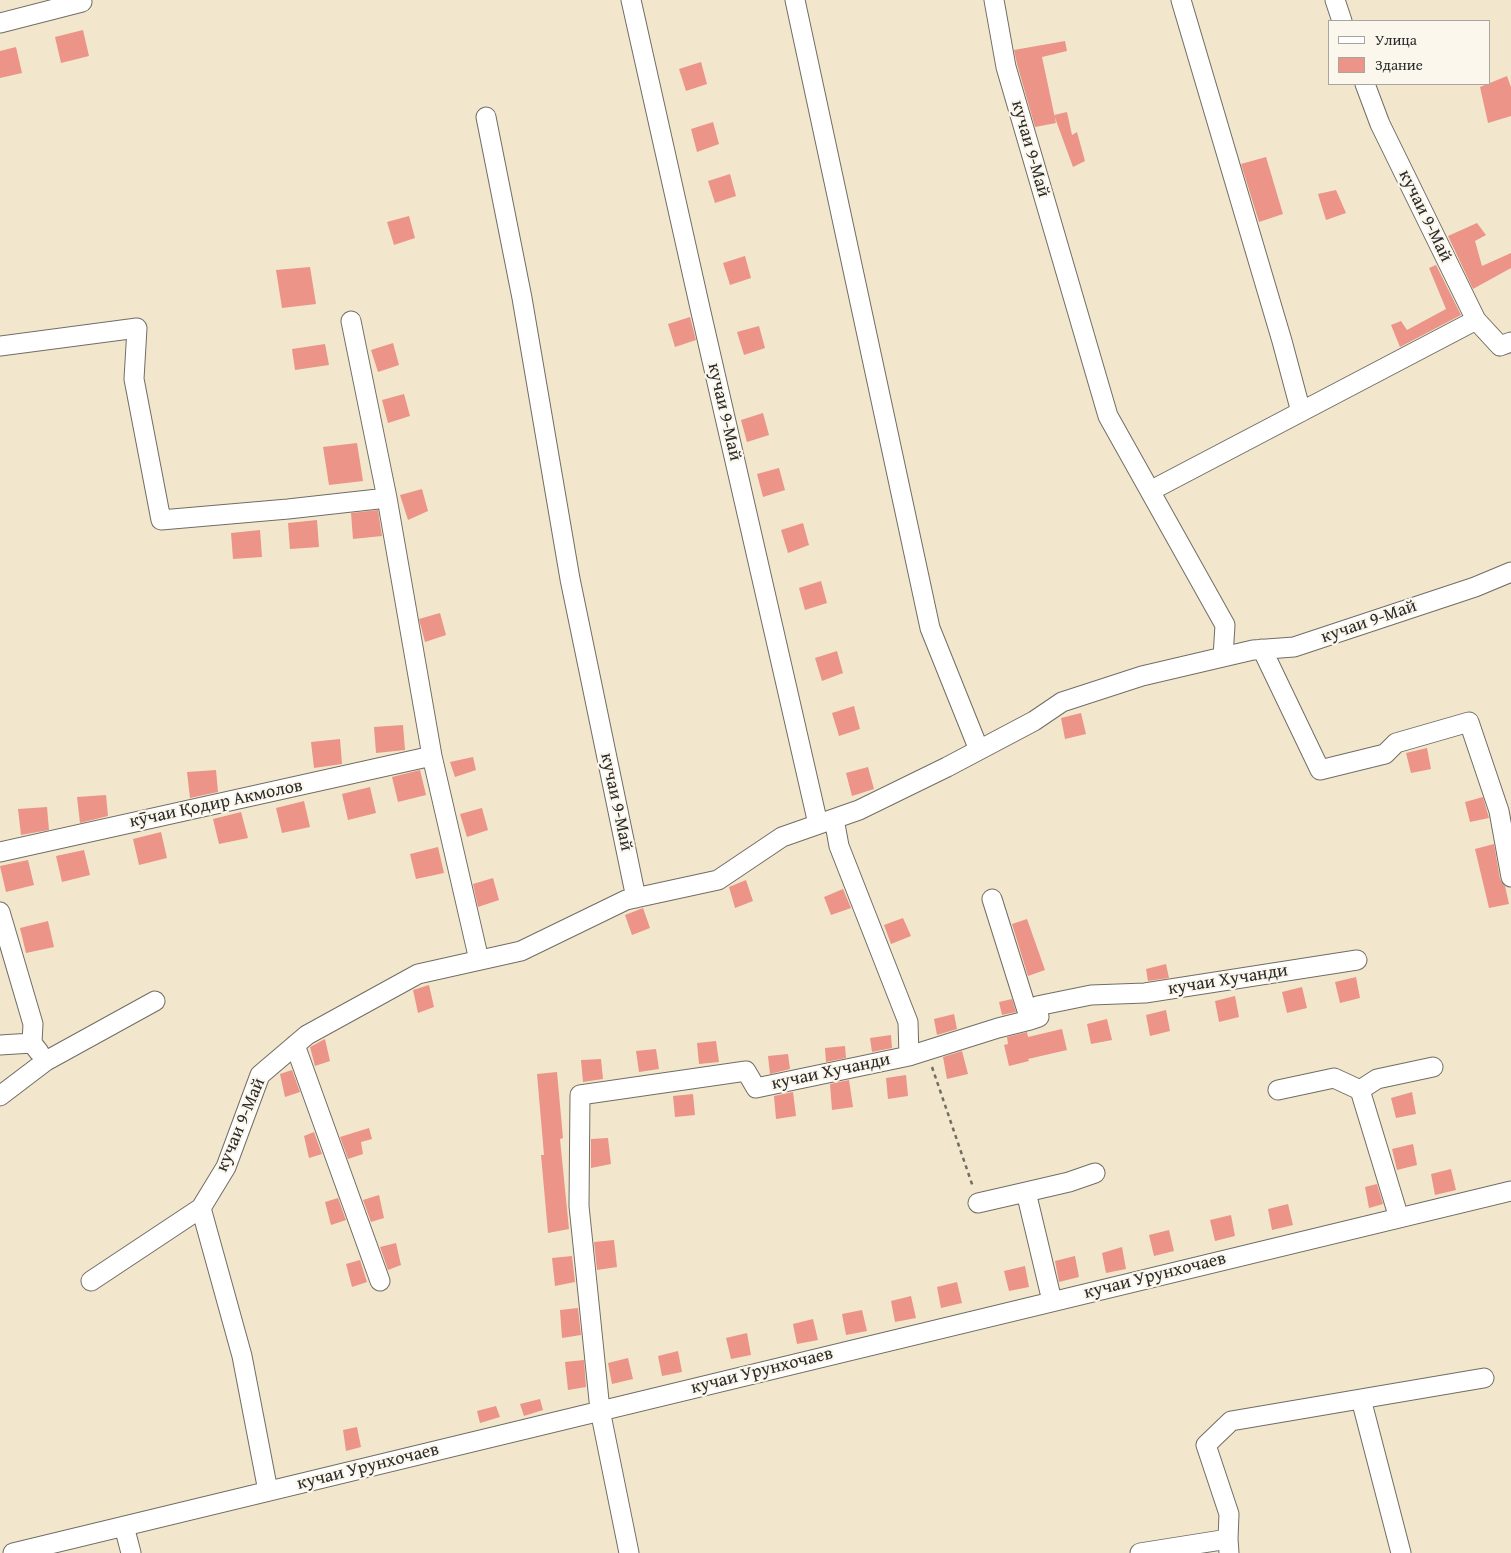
<!DOCTYPE html>
<meta charset="utf-8">
<style>
body{margin:0}
#map{position:relative;width:1511px;height:1553px;overflow:hidden;background:#f2e7cd;font-family:"Gentium Book Plus",serif}
canvas{display:block}
.legend{position:absolute;left:1328px;top:20px;width:162px;height:65px;box-sizing:border-box;background:#fbf7ec;border:1px solid #a8a59f;margin:0;padding:6px 9px;list-style:none;font-size:15px;color:#2b2b2b}
.legend li{display:flex;align-items:center;gap:10px;height:25px}
.legend b{width:25px;border:1px solid #a8a59f}
</style>
<div id="map">
<canvas width="1511" height="1553"></canvas>
<ul class="legend">
<li><b style="height:6px;background:#fff"></b>Улица</li>
<li><b style="height:14px;background:#eb9487"></b>Здание</li>
</ul>
</div>
<script>
const ctx = document.querySelector('canvas').getContext('2d');
ctx.lineJoin = 'round';
function fill(path, color) { ctx.fillStyle = color; ctx.fill(path, 'evenodd'); }
const poly = rows => new Path2D(rows.map(r => 'M' + r).join(''));
function stroke(path, color, width, dash) { ctx.strokeStyle = color; ctx.lineWidth = width; ctx.lineCap = dash ? 'butt' : 'round'; ctx.setLineDash(dash || []); ctx.stroke(path); }
function label(font, color, halo, rows, align = 'center') {
  ctx.font = font + ' "Gentium Book Plus",serif'; ctx.lineWidth = 4.5; ctx.setLineDash([]); ctx.textBaseline = 'middle'; ctx.strokeStyle = halo; ctx.fillStyle = color; for (const [text, x, y, turn = 0] of rows) {
    ctx.save(); ctx.translate(x, y); ctx.rotate((+turn || 0) * Math.PI / 180); ctx.textAlign = isNaN(turn) ? turn : align; if (halo) ctx.strokeText(text, 0, 0); ctx.fillText(text, 0, 0); ctx.restore();
  }
}
const building = poly([
 [83,30,89,56,61,63,55,37],
 [1065,41,1067,51,1042,57,1056,123,1035,127,1017,64,1014,50],
 [16,47,22,73,0,78,0,51],
 [701,62,707,84,686,91,679,69],
 [1507,76,1511,87,1511,116,1488,123,1480,87],
 [1067,112,1072,135,1077,132,1085,161,1073,167,1054,115],
 [713,122,719,144,697,152,691,129],
 [1266,157,1283,214,1259,222,1241,164],
 [730,174,736,196,715,203,708,181],
 [1336,190,1346,213,1326,220,1318,194],
 [409,216,415,238,394,245,387,222],
 [1477,223,1486,235,1475,241,1482,266,1511,253,1511,268,1473,289,1448,236],
 [745,256,751,278,730,285,723,263],
 [1436,265,1461,315,1400,347,1391,325,1401,321,1407,330,1446,309,1429,268],
 [310,267,316,304,282,308,276,270],
 [690,317,696,340,675,347,668,324],
 [759,326,765,348,744,355,737,332],
 [393,343,399,365,378,372,371,350],
 [325,344,329,365,295,370,292,349],
 [404,394,410,416,388,423,382,400],
 [763,413,769,435,747,442,741,420],
 [357,443,363,481,329,485,323,447],
 [779,468,785,490,763,497,757,474],
 [422,489,428,511,408,520,400,495],
 [378,510,382,536,353,539,351,513],
 [317,520,319,547,290,549,288,523],
 [803,523,809,545,788,553,781,530],
 [260,530,262,557,233,559,231,533],
 [821,581,827,603,805,610,799,588],
 [440,613,446,635,425,642,419,619],
 [837,651,843,673,822,681,815,658],
 [854,706,860,729,839,736,832,713],
 [1081,713,1086,734,1065,739,1061,718],
 [403,725,405,750,376,753,374,727],
 [340,739,342,764,314,768,311,742],
 [1427,748,1431,769,1411,773,1406,753],
 [473,757,476,770,455,777,450,762],
 [868,767,874,789,852,796,846,773],
 [216,770,218,792,190,798,187,772],
 [420,770,426,795,398,802,392,777],
 [370,787,376,813,348,820,342,794],
 [106,795,108,816,80,823,77,797],
 [1483,797,1489,818,1470,822,1465,802],
 [304,801,310,827,282,833,276,808],
 [47,807,49,830,21,835,18,809],
 [482,808,488,830,467,837,460,814],
 [241,812,248,838,219,844,213,819],
 [161,832,167,858,139,865,133,839],
 [1494,844,1500,879,1505,886,1509,904,1489,908,1475,849],
 [438,847,444,873,416,879,410,854],
 [84,850,90,875,62,882,56,856],
 [28,860,34,885,6,892,0,866],
 [493,878,499,900,478,907,473,884],
 [746,880,753,901,735,908,729,887],
 [843,889,851,908,831,915,824,897],
 [643,908,650,928,632,935,625,915],
 [903,918,911,936,891,944,884,925],
 [1027,919,1045,970,1028,976,1012,924],
 [48,921,54,947,26,953,20,928],
 [1166,964,1169,978,1148,981,1146,969],
 [1356,977,1360,998,1340,1003,1335,982],
 [429,985,434,1007,418,1013,413,990],
 [1302,987,1307,1008,1287,1013,1282,992],
 [1235,996,1239,1017,1219,1022,1215,1001],
 [1012,999,1016,1012,1002,1015,999,1002],
 [1166,1010,1170,1031,1150,1036,1146,1015],
 [954,1014,957,1029,937,1035,934,1019],
 [1107,1019,1112,1040,1091,1044,1087,1024],
 [1062,1029,1067,1050,1028,1059,1029,1061,1009,1066,1004,1045,1008,1044,1007,1037,1027,1032,1028,1037],
 [891,1035,892,1048,872,1052,870,1038],
 [325,1039,330,1061,315,1066,310,1047],
 [716,1041,719,1062,699,1064,697,1043],
 [845,1046,846,1058,826,1062,825,1048],
 [656,1049,659,1069,639,1072,636,1051],
 [962,1051,968,1074,947,1079,943,1057],
 [788,1054,790,1069,770,1074,768,1056],
 [601,1059,603,1079,583,1082,581,1060],
 [292,1070,300,1092,285,1097,280,1074],
 [557,1072,563,1138,560,1139,569,1229,548,1233,541,1155,544,1155,537,1074],
 [906,1075,908,1096,888,1099,886,1078],
 [849,1080,853,1107,832,1110,830,1084],
 [793,1092,796,1116,776,1119,774,1096],
 [1412,1092,1416,1114,1396,1118,1391,1098],
 [693,1094,695,1115,675,1117,673,1096],
 [369,1128,372,1139,361,1142,363,1154,348,1159,340,1137],
 [314,1132,322,1154,309,1158,304,1136],
 [608,1138,611,1164,591,1168,591,1139],
 [1413,1144,1417,1165,1397,1170,1392,1149],
 [1451,1169,1456,1190,1435,1195,1431,1174],
 [1377,1184,1383,1204,1369,1208,1365,1187],
 [379,1195,384,1218,371,1222,363,1200],
 [338,1198,346,1220,331,1225,325,1202],
 [1288,1204,1293,1225,1272,1230,1268,1209],
 [1231,1215,1235,1236,1215,1241,1210,1220],
 [1169,1230,1174,1251,1154,1256,1149,1235],
 [614,1240,617,1267,597,1270,594,1242],
 [396,1243,401,1265,388,1270,380,1247],
 [1122,1247,1126,1269,1106,1273,1102,1253],
 [572,1256,575,1282,555,1286,552,1258],
 [1075,1256,1079,1277,1059,1282,1055,1261],
 [360,1260,367,1282,352,1287,346,1264],
 [1025,1266,1029,1287,1009,1291,1004,1271],
 [957,1282,962,1303,941,1308,937,1287],
 [911,1296,916,1318,895,1322,891,1301],
 [578,1308,581,1335,562,1338,560,1310],
 [862,1310,867,1331,846,1335,842,1314],
 [813,1319,818,1340,797,1344,793,1324],
 [747,1333,751,1355,731,1359,726,1338],
 [678,1351,682,1372,662,1376,658,1356],
 [628,1358,633,1379,612,1384,608,1363],
 [584,1360,586,1387,568,1390,565,1362],
 [540,1399,543,1410,524,1416,520,1404],
 [496,1406,500,1417,480,1423,477,1411],
 [357,1427,361,1447,346,1451,343,1430]
]);
const path = poly([
 [932,1067,973,1187]
]);
const minor = poly([
 [631,0,700,308,818,824],
 [795,0,930,628,979,750],
 [994,0,1006,67,1108,416,1225,625,1223,657],
 [1181,0,1282,341,1301,412],
 [1335,0,1342,21],
 [0,23,82,2],
 [1365,84,1380,124,1476,320,1500,346,1511,342],
 [486,117,522,298,570,579,636,898],
 [351,321,387,498,432,756,479,960],
 [0,346,137,328,134,379,161,520,288,509,387,498],
 [1150,491,1476,320],
 [1262,649,1320,770,1385,754,1396,743,1469,722,1499,811,1511,877],
 [834,819,839,846,908,1022,909,1056],
 [0,852,432,756],
 [992,899,1030,1020],
 [0,912,33,1024,32,1043],
 [0,1045,32,1043,39,1052],
 [295,1045,380,1281],
 [1278,1090,1334,1078,1360,1090],
 [0,1096,46,1061,155,1001],
 [1026,1192,1069,1182,1095,1173],
 [978,1203,1026,1192,1052,1301],
 [1399,1218,1360,1090,1377,1079,1433,1067],
 [91,1281,201,1208],
 [1361,1399,1401,1553],
 [268,1491,242,1356,201,1208,226,1167,260,1075,307,1035,418,974,521,951,626,900,718,880,782,837,859,810,947,767,1034,721,1062,702,1142,676,1223,657,1253,650,1294,647,1475,587,1511,572],
 [124,1526,131,1553],
 [13,1553,1511,1191],
 [629,1553,600,1410,579,1206,580,1095,746,1071,756,1088,909,1056,998,1028,1030,1020,1039,1017,1037,1006,1091,995,1145,993,1357,960],
 [1140,1553,1228,1539],
 [1229,1553,1228,1539,1229,1514,1206,1445,1231,1421,1484,1378]
]);
const streetNames = [
 ["кучаи 9-Май",1030,149,74],
 ["кучаи 9-Май",1425,216,64],
 ["кучаи 9-Май",724,412,77],
 ["кучаи 9-Май",1369,622,-19],
 ["кучаи 9-Май",616,802,78],
 ["кӯчаи Қодир Акмолов",216,804,-12],
 ["кучаи Хучанди",1228,980,-9],
 ["кучаи Хучанди",831,1072,-12],
 ["кучаи 9-Май",241,1125,-67],
 ["кучаи Урунхочаев",1155,1276,-14],
 ["кучаи Урунхочаев",762,1371,-14],
 ["кучаи Урунхочаев",368,1467,-14]
];
fill(building, '#eb9487');
stroke(minor, '#716d64', 21);
stroke(path, '#716d64', 2.5, [4, 4]);
stroke(minor, '#fff', 19);
label('18px', '#2b2b2b', '#fbf7ec', streetNames);
</script>
